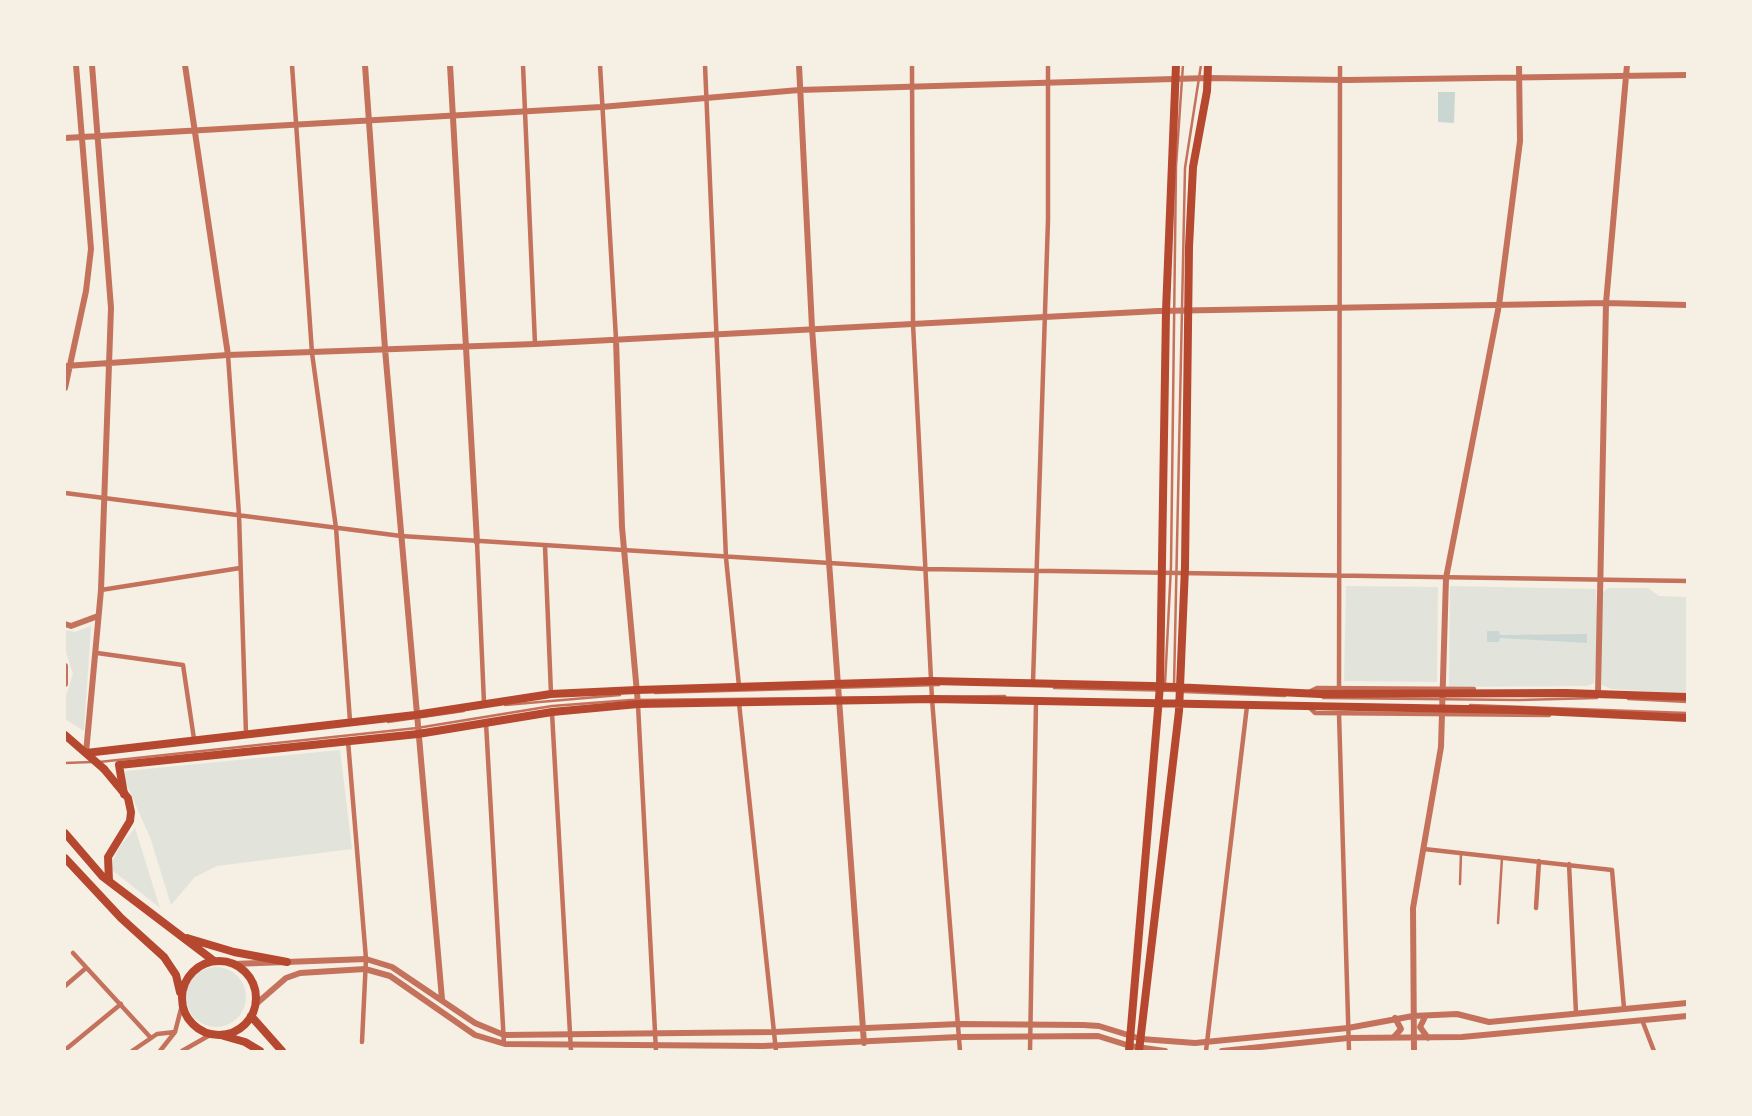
<!DOCTYPE html>
<style>
body{margin:0}
#map{position:relative;width:1752px;height:1116px;overflow:hidden;background:#f6efe4;font-family:"Noto Sans",sans-serif}
canvas{display:block}
.frame{position:absolute;inset:0;border:66px solid #f6efe4;pointer-events:none}
</style>
<div id="map">
<canvas width="1752" height="1116"></canvas>
<div class="frame"></div>
</div>
<script>
const ctx = document.querySelector('canvas').getContext('2d');
ctx.lineJoin = 'round';
function fill(path, color) { ctx.fillStyle = color; ctx.fill(path, 'evenodd'); }
const poly = rows => new Path2D(rows.map(r => 'M' + r).join(''));
function stroke(path, color, width, dash) { ctx.strokeStyle = color; ctx.lineWidth = width; ctx.lineCap = dash ? 'butt' : 'round'; ctx.setLineDash(dash || []); ctx.stroke(path); }
const green = poly([
 [1346,586,1438,587,1437,682,1344,681],
 [1450,586,1596,589,1598,639,1594,683,1587,686,1449,687],
 [1608,588,1648,588,1659,596,1687,597,1687,694,1611,689,1602,685,1602,593],
 [91,626,84,731,65,719,65,699,73,674,65,649,65,630,75,632],
 [340,750,352,849,217,866,195,877,171,905,151,840,123,776,126,771],
 [135,828,160,908,112,870,113,860,120,846],
 '186 997a30 30 0 1 1 60 0a30 30 0 1 1-60 0Z'
]);
const water = poly([
 [1438,92,1455,92,1454,123,1438,122],
 [1487,631,1499,631,1500,635,1587,634,1587,643,1500,638,1499,642,1487,642]
]);
const service = poly([
 [1165,684,1171,566,1176,166,1183,65],
 [1174,686,1185,168,1201,65],
 [1054,688,1177,691],
 [1183,692,1285,696],
 [655,693,939,685],
 [1323,698,1519,700,1597,698],
 [1628,699,1687,702],
 [505,705,620,695],
 [1470,705,1687,713],
 [388,722,464,711],
 [99,762,417,728,552,706,631,700,1005,696],
 [65,763,92,762],
 [1460,884,1461,853],
 [1498,923,1502,858]
]);
const minor = poly([
 [292,65,312,353,336,528,350,721],
 [523,65,535,344],
 [600,65,616,339],
 [705,65,726,558,739,686],
 [912,65,913,324,932,699,960,1051],
 [228,355,239,515,246,734],
 [65,493,401,536,925,569,1687,581],
 [477,542,484,703],
 [545,546,551,694],
 [101,590,240,568],
 [97,653,183,665,194,739],
 [1033,682,1048,220,1048,65],
 [1339,689,1340,65],
 [1309,692,1317,688,1474,689],
 [739,703,776,1051],
 [638,705,656,1051],
 [1309,707,1315,713,1549,715],
 [552,713,571,1051],
 [1339,714,1349,1051],
 [486,723,504,1044],
 [348,741,366,959,362,1042],
 [1424,849,1612,870,1624,1008],
 [1569,864,1576,1013],
 [1536,908,1539,861],
 [73,953,151,1038],
 [65,986,86,968],
 [1642,1020,1654,1051],
 [65,1050,121,1004],
 [132,1051,157,1034,175,1032],
 [160,1051,175,1032,182,1005],
 [182,1051,210,1035],
 [1030,1051,1036,702],
 [1206,1051,1247,706]
]);
const tertiary = poly([
 [185,65,228,355],
 [365,65,385,349,442,999],
 [450,65,477,542],
 [799,65,812,328,864,1043],
 [65,138,601,107,799,90,1208,78,1347,80,1687,75],
 [616,339,622,527,638,704],
 [65,366,228,355,535,344,1158,311,1606,303,1687,305],
 [65,388,86,291,91,249,76,65],
 [65,624,71,626,98,616],
 [65,666,65,684],
 [1598,694,1606,303,1627,65],
 [86,753,101,590,111,308,92,65],
 [233,964,366,959,392,967,475,1023,504,1035,774,1032,959,1024,1083,1025,1099,1026,1141,1039,1195,1043,1348,1028,1413,1016,1457,1014,1489,1022,1687,1003],
 [256,1004,286,978,300,973,365,969,390,976,475,1035,505,1044,763,1046,959,1037,1098,1036,1130,1046,1165,1051],
 [1425,1017,1420,1027,1428,1038],
 [1394,1037,1401,1029,1395,1018],
 [1222,1051,1348,1038,1462,1037,1687,1016],
 [1414,1051,1413,908,1441,747,1446,578,1499,305,1520,141,1519,65]
]);
const primary = poly([
 [65,735,104,769],
 [86,753,415,715,551,694,637,690,931,681,1152,686,1320,694,1566,693,1687,697],
 [124,794,119,765,418,734,552,712,638,704,932,699,1519,710,1687,718],
 [1129,1051,1160,686,1166,311,1176,65],
 [1139,1051,1179,711,1185,567,1189,247,1193,167,1207,91,1208,65]
]);
const trunk = poly([
 [104,769,128,798,131,812,130,821,108,857,109,881],
 [65,833,102,876,214,961],
 [65,858,121,918,164,957,176,975,180,992],
 [187,938,234,952,287,962],
 '182 998a37 37 0 1 1 74 0a37 37 0 1 1-74 0Z',
 [251,1016,282,1051],
 [224,1036,245,1042,260,1051]
]);
fill(green, '#e2e4dc');
fill(water, '#c9d6d2');
stroke(service, '#c5725c', 2.5);
stroke(minor, '#c5725c', 4.5);
stroke(tertiary, '#c5725c', 6);
stroke(primary, '#b5482f', 8);
stroke(trunk, '#b5482f', 8);
</script>
